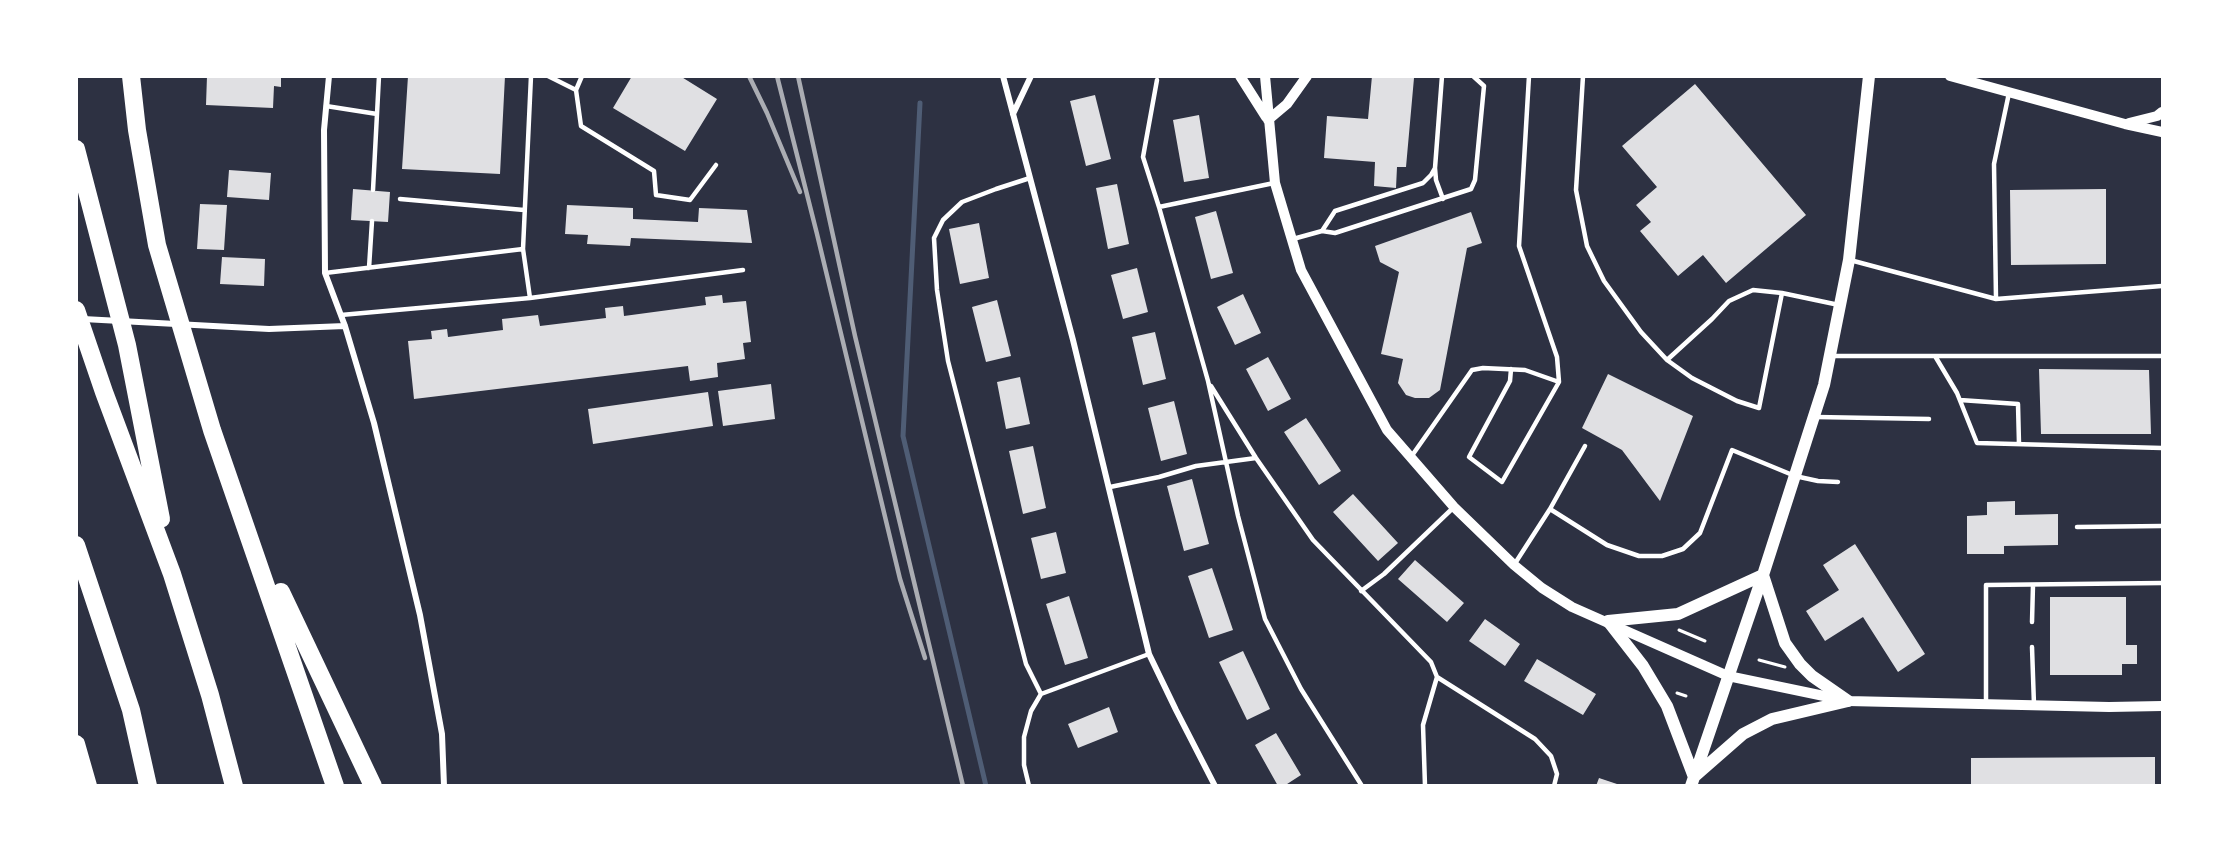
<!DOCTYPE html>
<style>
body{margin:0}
#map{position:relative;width:2239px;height:862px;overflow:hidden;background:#2d3142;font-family:Poppins,sans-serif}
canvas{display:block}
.frame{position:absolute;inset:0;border:78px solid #fff;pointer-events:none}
</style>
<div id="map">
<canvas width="2239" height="862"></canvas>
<div class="frame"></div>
</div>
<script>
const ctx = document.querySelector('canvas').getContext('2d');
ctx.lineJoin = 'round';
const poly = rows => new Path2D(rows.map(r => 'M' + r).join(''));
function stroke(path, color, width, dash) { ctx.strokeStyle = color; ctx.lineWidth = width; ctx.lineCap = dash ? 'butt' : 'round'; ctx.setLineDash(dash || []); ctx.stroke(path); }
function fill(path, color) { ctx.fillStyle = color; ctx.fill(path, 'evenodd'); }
const stream = poly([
 [920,103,903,436,986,786]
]);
const building = poly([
 [207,76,281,76,281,87,274,86,273,108,206,105],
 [408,76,505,76,500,174,402,169],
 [632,76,680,76,717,99,685,151,613,108],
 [1372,76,1414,78,1406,167,1397,167,1396,188,1374,186,1375,162,1324,158,1327,116,1368,119],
 [1695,84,1806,215,1726,283,1703,255,1678,276,1640,231,1651,222,1636,205,1657,187,1622,146],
 [1095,95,1111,159,1086,166,1070,101],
 [1199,115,1209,178,1184,182,1173,120],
 [229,170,271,173,269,200,227,197],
 [1117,184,1129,244,1108,249,1096,188],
 [353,189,390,192,388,222,351,220],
 [2106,189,2106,264,2011,265,2010,190],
 [200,204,227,205,224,250,197,249],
 [567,205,633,208,633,219,698,222,699,208,747,210,752,243,631,238,630,246,587,244,588,235,565,234],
 [1216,211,1233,273,1211,279,1195,217],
 [1471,212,1482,243,1467,248,1440,390,1429,398,1415,398,1406,395,1398,383,1403,359,1381,354,1399,272,1380,262,1375,246],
 [979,223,989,278,960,284,949,229],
 [222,257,265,259,264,286,220,284],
 [1137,268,1148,312,1123,319,1111,275],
 [1243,294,1261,333,1235,345,1217,307],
 [722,295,723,303,746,301,751,342,743,343,745,359,717,363,718,377,690,381,688,366,414,399,408,341,432,339,431,331,447,329,448,337,503,330,502,319,538,315,540,326,606,318,605,308,623,306,624,316,706,305,705,297],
 [997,300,1011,356,986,362,972,307],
 [1155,332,1166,379,1143,385,1132,337],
 [1268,357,1291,399,1268,411,1246,369],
 [2039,369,2149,370,2151,434,2041,434],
 [1608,374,1693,416,1660,501,1622,450,1582,428],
 [1020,377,1030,424,1006,429,997,382],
 [771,384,775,419,723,426,718,391],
 [708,392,713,426,593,444,588,409],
 [1174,401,1187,454,1161,461,1148,408],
 [1306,418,1341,471,1319,485,1284,432],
 [1033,446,1046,508,1023,514,1009,451],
 [1192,479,1209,544,1184,551,1167,486],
 [1353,494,1398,543,1378,561,1333,512],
 [2015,501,2015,515,2058,514,2058,545,2004,546,2004,554,1967,554,1967,516,1987,515,1987,502],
 [1056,532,1066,573,1041,579,1031,538],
 [1855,544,1925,654,1898,672,1863,617,1825,641,1806,611,1839,590,1823,565],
 [1415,560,1464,603,1447,622,1398,579],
 [1212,568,1233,630,1209,638,1188,576],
 [1069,596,1088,658,1065,665,1046,604],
 [2050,597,2126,597,2126,645,2137,645,2137,664,2122,664,2122,675,2050,675],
 [1485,619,1520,644,1505,666,1469,641],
 [1243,651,1270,709,1247,720,1219,662],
 [1537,659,1596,694,1583,715,1524,681],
 [1109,707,1118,732,1078,748,1068,724],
 [1276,733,1301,775,1284,786,1278,786,1255,745],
 [2155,757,2155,786,1971,786,1971,758],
 [1599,778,1620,785,1620,786,1596,786]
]);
const path = poly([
 [1679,630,1705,641],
 [1759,660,1785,667],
 [1677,693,1686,696]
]);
const service = poly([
 [531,76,523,249,530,298,743,270],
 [548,76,576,90,582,76],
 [1442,76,1435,168,1431,175,1423,183,1335,211,1322,231,1335,233,1471,189,1475,180,1484,86,1473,76],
 [1529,76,1519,246,1557,357,1559,382],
 [1583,76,1576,190,1587,246,1604,281,1641,332,1667,360,1692,378,1737,401,1759,408,1782,293,1753,290,1729,301,1712,319,1667,360],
 [1157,80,1143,157,1159,207,1208,381,1238,516,1265,619,1301,689,1362,786],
 [576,90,581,126,654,171,656,195,690,200,716,165],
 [326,106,377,114],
 [1435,168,1436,180,1443,199],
 [1030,178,996,189,962,202,943,220,934,238,937,290,948,361,1026,664,1041,694],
 [373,190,379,76],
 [400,199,524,210],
 [1159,207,1274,183],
 [1293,239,1322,231],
 [1850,260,1996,299,2162,286],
 [369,268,372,221],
 [325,273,523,249],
 [1782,293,1839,305],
 [1996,299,1994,164,2009,93],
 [341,315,530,298],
 [1832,356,2162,356],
 [1935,356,1957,393,1977,443,2162,448],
 [1211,386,1256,458,1313,540,1431,662,1437,677,1535,739,1551,756,1557,774,1554,786],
 [1960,400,2018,404,2019,444],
 [1816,417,1929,419],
 [1411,457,1472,370,1483,368,1525,370,1559,382,1502,482,1469,457,1510,381,1511,369],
 [1110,487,1159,477,1196,466,1256,458],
 [1550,509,1585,446],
 [2077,527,2162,526],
 [1514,565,1550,509,1607,545,1639,556,1662,556,1683,549,1700,533,1732,450,1795,476,1818,481,1838,482],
 [1361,591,1384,574,1454,507],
 [2032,622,2033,585],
 [2032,647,2034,705],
 [1986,703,1986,585,2162,583],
 [1029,786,1024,765,1024,737,1031,711,1041,694,1149,654],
 [1425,786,1423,725,1437,677]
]);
const minor = poly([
 [329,76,324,130,325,273,345,326,374,423,420,615,442,734,444,786],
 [1003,76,1073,340,1149,654,1176,710,1215,786],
 [1013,114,1031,76],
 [83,319,269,329,345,326]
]);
const tertiary = poly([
 [1240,76,1266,117],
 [1265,76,1275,183,1301,270,1387,430,1454,507,1514,565,1542,588,1572,607,1728,676,1848,701,2109,707,2162,706],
 [1950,76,2125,124,2162,132],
 [1268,120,1287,104,1307,76],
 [2129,123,2157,116,2162,112]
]);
const secondary = poly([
 [1763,575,1785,643,1800,664,1812,676,1848,701],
 [1608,621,1643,666,1667,706,1694,777],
 [1608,621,1678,614,1763,575],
 [1695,776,1743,734,1772,719,1848,701],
 [1691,786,1763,575,1824,385,1849,260,1869,76]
]);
const motorway = poly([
 [131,76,137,130,157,245,212,430,335,786],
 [76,149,127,345,161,519],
 [76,310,104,392,172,574,210,695,234,786],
 [76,545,131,710,148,786],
 [281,592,373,786],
 [76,744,88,786]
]);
const rail = poly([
 [749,76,767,113,800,192],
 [777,76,817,234,900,579,925,658],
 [798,76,855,336,963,786]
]);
stroke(stream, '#4f5d75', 5);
fill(building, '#e0e0e3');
stroke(path, '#fff', 3);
stroke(service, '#fff', 4.5);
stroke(minor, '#fff', 6);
stroke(tertiary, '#fff', 10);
stroke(secondary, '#fff', 12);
stroke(motorway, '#fff', 18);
stroke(rail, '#abadb3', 4.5);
</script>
